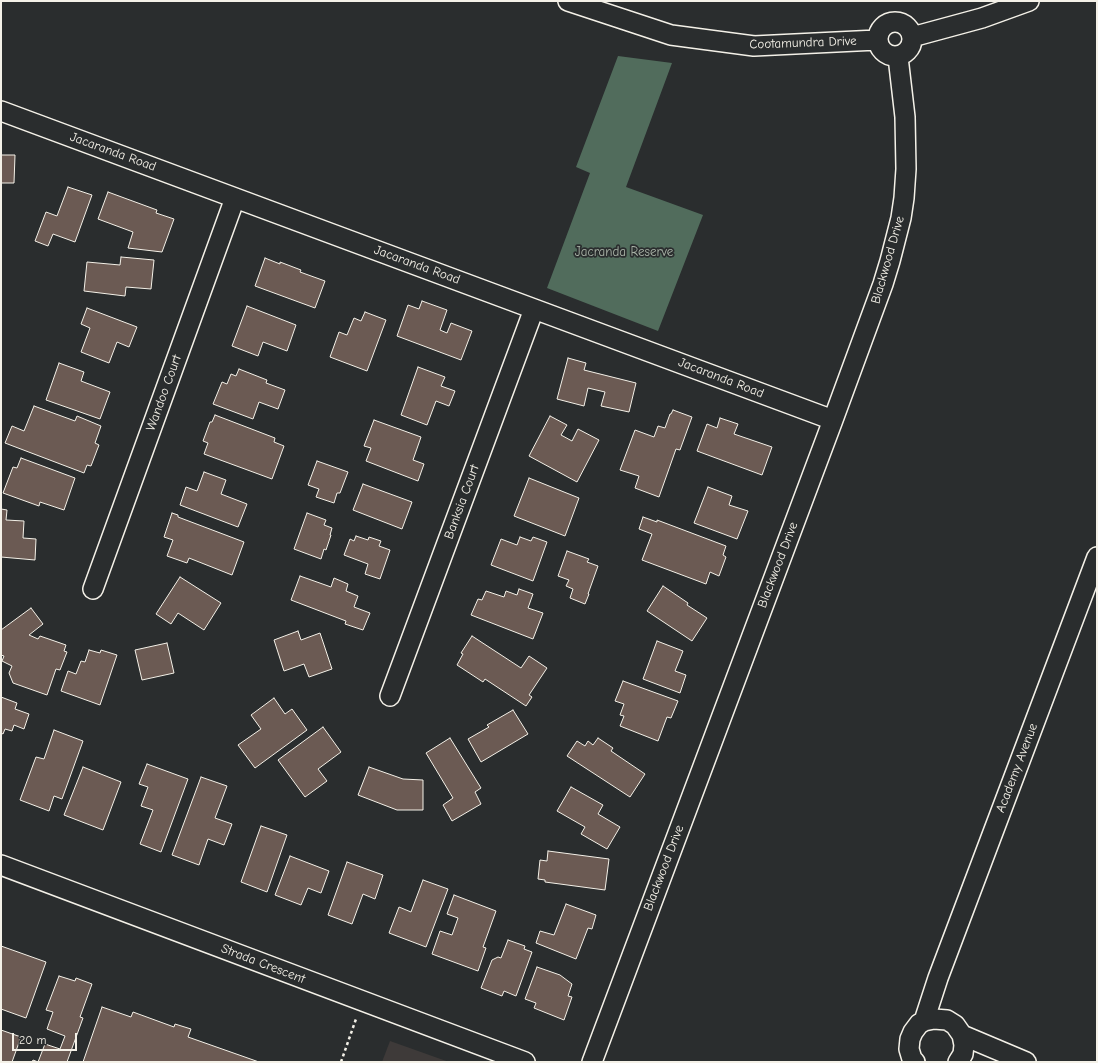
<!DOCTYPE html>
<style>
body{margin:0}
#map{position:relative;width:1098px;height:1063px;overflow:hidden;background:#2a2d2e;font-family:"Comic Neue",sans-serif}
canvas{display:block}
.frame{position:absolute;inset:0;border:2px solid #f4f1e8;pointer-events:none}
.scale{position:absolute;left:12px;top:1033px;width:65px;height:18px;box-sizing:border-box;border:2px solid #f4f1e8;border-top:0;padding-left:5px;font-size:12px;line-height:14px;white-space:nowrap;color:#f4f1e8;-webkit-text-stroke:3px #2a2d2e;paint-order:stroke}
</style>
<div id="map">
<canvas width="1098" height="1063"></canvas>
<div class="frame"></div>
<div class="scale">20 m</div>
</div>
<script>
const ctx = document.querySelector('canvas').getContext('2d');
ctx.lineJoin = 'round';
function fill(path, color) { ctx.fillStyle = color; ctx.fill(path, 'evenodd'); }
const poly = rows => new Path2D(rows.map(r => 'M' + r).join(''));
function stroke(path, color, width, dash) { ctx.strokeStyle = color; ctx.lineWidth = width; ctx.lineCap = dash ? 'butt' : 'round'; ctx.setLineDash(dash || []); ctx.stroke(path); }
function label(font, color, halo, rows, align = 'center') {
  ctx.font = font + ' "Comic Neue",sans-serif'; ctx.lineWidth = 3.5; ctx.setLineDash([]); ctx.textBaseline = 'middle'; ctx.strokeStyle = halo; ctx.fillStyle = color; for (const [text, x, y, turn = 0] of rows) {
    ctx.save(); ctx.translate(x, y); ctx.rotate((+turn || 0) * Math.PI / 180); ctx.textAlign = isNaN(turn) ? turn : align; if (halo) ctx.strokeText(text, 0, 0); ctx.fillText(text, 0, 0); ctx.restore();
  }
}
const built = poly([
 [390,1041,449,1062,382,1062]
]);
const green = poly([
 [618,56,672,63,626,187,703,215,658,331,547,288,590,173,576,167]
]);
const building = poly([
 [1,155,15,155,14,183,1,183,1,155],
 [68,187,92,195,75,242,53,234,48,246,35,241,46,212,57,216,68,187],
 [108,192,157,210,156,213,174,219,162,252,128,248,133,232,98,219,108,192],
 [121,257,154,260,151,289,126,287,125,296,84,291,87,262,120,265,121,257],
 [265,258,280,264,280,262,301,270,300,272,325,281,315,308,255,286,265,258],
 [422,301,447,310,440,330,447,333,451,323,472,331,461,360,397,336,408,305,419,309,422,301],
 [247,306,296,325,287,351,263,342,258,356,232,346,247,306],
 [87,308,137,327,129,347,117,342,109,363,81,352,90,328,81,324,87,308],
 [365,312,386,320,367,371,330,357,339,332,347,335,354,318,361,321,365,312],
 [568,358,586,363,584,370,636,383,629,412,601,406,605,392,588,388,584,406,557,399,568,358],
 [59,363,84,372,81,381,110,392,100,419,46,400,59,363],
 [418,367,445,377,441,386,455,391,449,406,436,401,427,425,401,415,418,367],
 [239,369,267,380,266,383,285,390,278,409,259,402,253,419,213,404,222,382,227,384,231,374,236,376,239,369],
 [34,406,75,421,77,416,101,426,95,443,99,445,91,466,87,465,84,473,5,443,12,426,24,431,34,406],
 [673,410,692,417,680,450,676,449,659,497,635,488,639,476,620,470,635,430,654,437,658,426,665,428,670,414,671,414,673,410],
 [215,415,275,438,274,442,284,446,272,479,204,454,208,443,203,441,210,422,212,422,215,415],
 [550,416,567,425,561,435,572,441,578,429,599,440,577,482,529,456,550,416],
 [720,418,738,424,734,434,772,447,762,475,697,451,707,424,717,428,720,418],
 [374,420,421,437,413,460,424,464,418,481,366,461,371,448,364,446,374,420],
 [21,458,75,478,64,510,40,502,39,506,3,493,13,467,17,468,21,458],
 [317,461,348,472,340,493,337,493,334,503,316,497,319,489,308,485,317,461],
 [204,472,226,480,221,494,247,504,238,527,180,505,186,487,197,491,204,472],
 [529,478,579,498,565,536,514,516,529,478],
 [363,484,412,502,402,529,353,510,363,484],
 [708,487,732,496,729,505,748,511,737,539,694,523,708,487],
 [1,509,7,510,6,520,24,521,23,538,36,539,35,560,1,557,1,509],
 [172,513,178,515,178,517,244,542,232,575,189,558,187,563,167,556,173,540,164,537,172,513],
 [307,513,326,520,324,525,332,528,330,535,331,535,326,550,324,549,321,559,294,549,307,513],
 [643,517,657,522,657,520,726,546,723,555,726,557,719,576,710,572,706,584,642,560,652,534,639,529,643,517],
 [356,536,368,540,369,537,381,541,379,546,390,550,380,579,365,574,368,564,344,555,350,539,354,541,356,536],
 [520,537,531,541,533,537,547,542,533,581,491,565,501,539,517,545,520,537],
 [567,551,589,559,587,562,598,566,588,594,589,594,585,604,570,598,573,589,566,586,569,580,558,576,567,551],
 [300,576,331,587,334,578,348,584,346,591,358,596,354,607,370,613,363,630,345,624,346,621,291,600,300,576],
 [180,577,221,603,204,630,178,613,171,624,156,614,180,577],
 [663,586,688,603,687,605,707,618,692,641,647,611,663,586],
 [519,589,533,594,528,608,543,613,533,639,471,615,478,599,482,600,486,591,504,597,506,591,517,595,519,589],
 [31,608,43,624,29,635,38,639,40,636,66,645,64,651,67,652,60,670,56,669,47,695,13,683,9,673,12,666,2,661,4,656,1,655,1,630,31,608],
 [298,631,301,640,320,633,332,669,309,677,304,664,284,671,274,640,298,631],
 [472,636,521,668,529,656,547,668,529,695,532,697,526,706,485,679,483,682,457,665,463,654,461,653,472,636],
 [657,641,683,651,675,671,686,675,680,693,643,679,657,641],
 [167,643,174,673,142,680,135,650,167,643],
 [89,650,100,653,101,650,117,655,100,705,61,691,68,671,76,674,81,661,85,662,89,650],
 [623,681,678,701,671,718,667,717,658,741,620,726,624,716,620,715,624,704,615,701,623,681],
 [1,697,17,703,15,709,29,714,24,729,14,725,12,731,5,729,3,734,1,733,1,697],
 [274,698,285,714,292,709,307,730,255,768,238,745,261,729,251,715,274,698],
 [513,710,528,734,481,762,468,739,489,727,487,725,513,710],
 [323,727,341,752,318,769,327,781,305,797,278,760,323,727],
 [54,730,83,741,62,799,54,796,49,811,20,800,36,757,44,759,54,730],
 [450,738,481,788,475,792,481,804,452,821,443,805,453,798,426,753,450,738],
 [598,738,613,748,611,751,645,774,630,797,567,756,577,741,585,746,588,741,593,745,598,738],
 [147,764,188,779,161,852,140,844,153,810,141,806,148,787,139,784,147,764],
 [83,767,121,782,103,830,64,815,83,767],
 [369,767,403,779,423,780,423,810,397,810,358,795,369,767],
 [201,777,227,786,215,818,232,824,224,845,208,839,199,865,172,855,201,777],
 [571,787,603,805,598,814,620,827,607,849,581,834,585,827,557,811,571,787],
 [261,826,287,835,267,892,241,882,261,826],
 [548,851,609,859,605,890,545,882,545,880,538,879,540,860,547,861,548,851],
 [290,856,329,871,321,893,308,888,301,905,275,895,290,856],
 [347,862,383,875,375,899,363,894,352,924,328,915,347,862],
 [423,880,448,889,426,947,389,933,399,907,411,912,423,880],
 [454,895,496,911,483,947,486,948,478,971,432,954,440,931,452,935,458,918,447,914,454,895],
 [566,904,596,915,592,929,588,928,576,959,536,943,540,931,554,935,566,904],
 [508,940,525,946,524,949,532,952,516,996,504,991,502,996,481,988,492,960,498,957,501,958,508,940],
 [1,946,46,962,26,1018,1,1009,1,946],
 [537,967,560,975,572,984,568,996,572,997,564,1020,534,1008,536,1003,525,999,537,967],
 [59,976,75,981,76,978,92,984,80,1017,83,1018,67,1062,32,1062,33,1060,38,1062,45,1044,60,1049,65,1036,47,1029,53,1012,46,1010,59,976],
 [102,1007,131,1017,133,1012,174,1027,175,1024,191,1029,188,1037,259,1062,83,1062,102,1007],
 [1,1030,21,1037,12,1062,1,1062,1,1030]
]);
const path = poly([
 [341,1062,356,1019]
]);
const street = poly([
 [568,1,671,35,754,46,877,40],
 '878 39a17 17 0 1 1 34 0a17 17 0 1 1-34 0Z',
 [912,37,982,18,1029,1],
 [1,111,833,420],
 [93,589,235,198],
 [390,696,534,309],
 [1,865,525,1062],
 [924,1021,938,978,1097,557],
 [962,1035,1026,1062],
 [592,1062,833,420,883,284,890,261,901,218,904,198,906,169,905,117,898,57],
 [915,1062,912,1059,909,1049,910,1039,913,1032,919,1024,924,1021,934,1019,947,1020,955,1025,962,1035,964,1045,963,1054,958,1062]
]);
const streetNames = [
 ["Cootamundra Drive",803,43,-2],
 ["Jacaranda Road",113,152,20],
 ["Blackwood Drive",888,260,-74],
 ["Jacaranda Road",417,265,20],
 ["Jacaranda Road",721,378,21],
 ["Wandoo Court",164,393,-70],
 ["Banksia Court",462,502,-70],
 ["Blackwood Drive",778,565,-69],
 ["Academy Avenue",1017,768,-69],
 ["Blackwood Drive",664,868,-69],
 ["Strada Crescent",263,964,21]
];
const parkNames = [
 ["Jacranda Reserve",624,252]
];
fill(built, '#3e3a39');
fill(green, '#516c5c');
fill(building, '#6b5a53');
stroke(building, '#f4f1e8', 1);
stroke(street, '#f4f1e8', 22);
stroke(path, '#f4f1e8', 2.5, [3, 3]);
stroke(street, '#2a2d2e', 19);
label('13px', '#f4f1e8', '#2a2d2e', streetNames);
label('13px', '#abb5a9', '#2a2d2e', parkNames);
</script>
